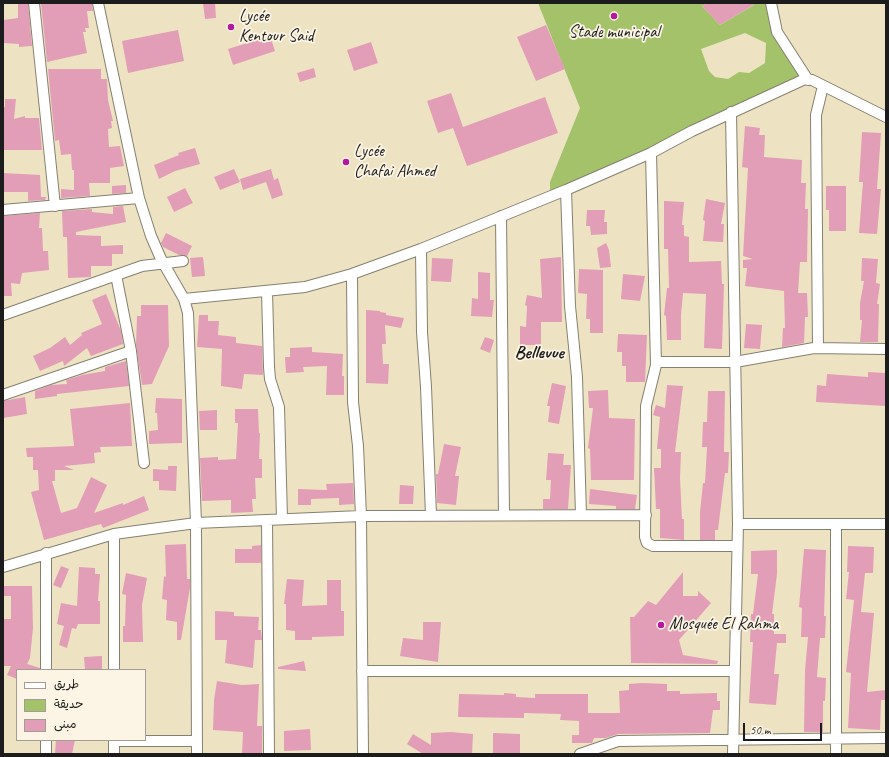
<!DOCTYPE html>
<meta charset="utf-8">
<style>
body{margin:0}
#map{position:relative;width:889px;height:757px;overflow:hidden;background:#ede3c3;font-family:Caveat,"Playpen Sans Arabic",sans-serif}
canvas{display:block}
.frame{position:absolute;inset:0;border:4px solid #1c1c1c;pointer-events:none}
.legend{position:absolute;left:16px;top:669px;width:130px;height:72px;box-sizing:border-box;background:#fcf5e5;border:1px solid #a29e95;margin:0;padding:5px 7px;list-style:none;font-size:12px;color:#1c1c1c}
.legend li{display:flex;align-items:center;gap:8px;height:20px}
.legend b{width:20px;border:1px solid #a29e95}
.scale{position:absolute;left:743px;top:723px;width:79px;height:18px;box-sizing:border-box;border:2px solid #1c1c1c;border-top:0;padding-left:5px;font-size:12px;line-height:14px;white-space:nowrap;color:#1c1c1c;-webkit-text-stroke:3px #fcf5e5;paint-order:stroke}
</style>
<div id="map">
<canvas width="889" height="757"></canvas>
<div class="frame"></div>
<ul class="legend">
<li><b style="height:5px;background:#fff"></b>طريق</li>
<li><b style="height:11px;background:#a3c26a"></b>حديقة</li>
<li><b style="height:11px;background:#e29eb6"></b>مبنى</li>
</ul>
<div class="scale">50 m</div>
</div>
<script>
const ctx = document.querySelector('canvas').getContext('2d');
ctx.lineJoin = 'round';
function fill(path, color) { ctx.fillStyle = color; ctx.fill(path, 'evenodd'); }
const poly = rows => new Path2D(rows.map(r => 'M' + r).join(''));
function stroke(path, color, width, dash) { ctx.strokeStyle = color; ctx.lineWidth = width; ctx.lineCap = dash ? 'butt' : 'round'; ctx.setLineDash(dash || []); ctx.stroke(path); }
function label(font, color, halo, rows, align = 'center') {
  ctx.font = font + ' Caveat,sans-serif'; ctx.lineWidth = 3.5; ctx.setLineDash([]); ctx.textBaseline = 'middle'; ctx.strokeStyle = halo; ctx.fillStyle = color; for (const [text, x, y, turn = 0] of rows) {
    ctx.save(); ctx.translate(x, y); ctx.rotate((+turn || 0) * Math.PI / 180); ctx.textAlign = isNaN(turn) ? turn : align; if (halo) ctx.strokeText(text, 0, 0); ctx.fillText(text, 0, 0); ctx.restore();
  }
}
const green = poly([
 [538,3,707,3,702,6,720,25,754,5,752,3,771,3,773,17,805,79,550,196,550,182,580,108],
 [745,33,766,43,765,63,749,73,739,72,728,79,715,77,709,71,701,49]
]);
const building = poly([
 [18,3,28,3,32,46,19,47,19,44,3,43,3,20,18,18],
 [41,3,92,3,93,11,87,11,89,28,85,28,86,32,83,32,87,53,47,62],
 [203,3,215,3,216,18,205,19],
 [707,3,757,3,720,25,702,6],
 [546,25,565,69,536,81,517,37],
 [178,30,184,61,128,73,122,41],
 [270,36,275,51,233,65,228,49],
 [371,42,378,63,354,71,347,50],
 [314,68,316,77,300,82,297,73],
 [48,69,101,69,101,79,107,79,108,100,113,121,111,121,112,128,108,129,109,147,120,146,124,166,110,168,110,183,89,183,90,196,61,198,61,189,74,190,74,170,72,170,71,154,61,155,59,140,55,141],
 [451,93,463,127,545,97,558,133,467,166,453,128,438,133,427,101],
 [5,99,16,99,14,119,25,116,25,118,39,118,42,150,3,150,3,107,5,107],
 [745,126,760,128,759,135,765,135,764,157,802,160,801,183,806,183,805,209,808,209,807,262,800,262,798,293,807,293,808,317,805,317,804,343,782,347,783,328,785,328,784,291,745,286,747,268,743,268,743,260,753,259,743,256,748,168,742,167],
 [862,132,881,133,877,189,881,189,877,234,859,233,863,182,859,182],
 [195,148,200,164,175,171,159,179,154,165,179,155,178,153],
 [234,169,240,182,220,190,214,177],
 [271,169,274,180,278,178,283,195,272,199,266,182,243,190,240,179],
 [3,173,40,175,41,197,46,197,45,200,28,201,28,192,3,192],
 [126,185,126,193,112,194,112,186],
 [826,186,846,186,846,231,829,231,829,210,826,210],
 [185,188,193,203,174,212,167,197],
 [706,199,725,203,721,224,724,224,723,242,703,241,705,221,703,220],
 [664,201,684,202,682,225,684,225,684,236,689,237,689,262,721,261,722,284,724,284,722,349,704,348,706,294,683,293,681,315,681,340,667,340,666,316,664,315,667,288,669,288,668,249,664,249],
 [123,206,126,222,76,232,76,235,101,236,101,246,123,245,123,254,112,254,112,266,91,266,91,277,68,278,67,237,63,237,62,211,92,209,92,212,113,214,113,207],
 [587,210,605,210,604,222,607,222,607,234,591,235,590,226,586,226],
 [40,213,39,228,42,228,43,251,48,251,49,270,22,273,20,284,11,283,12,296,3,296,3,216],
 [166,233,192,246,187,256,179,255,163,247,161,243],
 [606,243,609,250,611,267,600,268,597,248],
 [203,257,205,276,192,277,190,258],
 [561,257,562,322,541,322,541,345,520,345,520,326,526,327,527,306,525,305,527,295,542,298,540,259],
 [432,258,453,259,451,282,431,281],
 [862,258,878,259,876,283,880,284,877,304,879,304,878,342,860,342,862,320,860,320,860,303,864,281,861,281],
 [579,269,603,270,603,333,590,333,590,319,586,319,587,294,578,293],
 [478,272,490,273,490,300,494,300,492,317,471,316,472,298,478,299],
 [623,274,645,276,640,301,621,299],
 [106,294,121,331,123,344,91,356,87,348,64,366,63,361,40,371,33,356,50,348,65,337,70,345,82,335,81,333,102,324,92,300],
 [141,305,168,305,169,346,152,384,142,385,136,345,137,316,141,316],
 [366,310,380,311,380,312,386,313,386,315,404,318,401,328,385,325,386,344,382,344,383,364,389,364,388,384,366,383],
 [199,315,208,315,208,321,219,321,218,335,236,337,236,343,262,346,263,375,244,374,242,389,221,386,222,349,197,347],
 [746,324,762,325,760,349,744,348],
 [618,334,647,335,645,382,626,382,626,366,622,366,622,352,617,352],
 [485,337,494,340,490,353,480,349],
 [312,347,312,352,343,354,342,376,344,376,344,395,326,395,327,366,303,367,304,372,286,373,285,357,290,357,290,348],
 [126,361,129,386,57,394,57,396,35,399,35,391,51,385,67,384,66,380,82,375,105,371,105,367],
 [868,372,886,373,886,406,816,402,817,385,826,386,827,374,868,377],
 [552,383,566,386,559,424,548,422,550,406,547,406],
 [667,385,683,386,675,452,681,452,680,478,682,519,684,519,684,540,660,538,660,509,656,509,654,468,661,468,661,449,657,449,660,417,653,415,656,405,665,408],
 [608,390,609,418,635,419,634,480,591,480,590,449,588,448,593,408,589,408,588,391],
 [708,391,725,391,724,452,729,452,728,473,725,473,718,530,715,530,715,540,700,540,700,512,703,483,705,483,707,447,702,447,703,422,707,422],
 [25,397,27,414,3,418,3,401],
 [156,398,182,399,182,443,149,444,149,431,158,430,157,413,155,413],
 [130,403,132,446,100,447,101,452,94,453,95,463,64,466,74,470,55,470,55,481,52,481,61,513,77,508,91,477,107,485,94,513,123,503,123,505,144,496,149,510,103,528,101,524,44,540,31,492,39,490,38,470,33,470,33,457,27,457,26,448,74,446,70,409],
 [235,409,258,409,259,433,260,433,259,459,262,459,262,478,255,478,256,499,252,499,253,512,231,513,231,500,202,501,200,458,218,457,218,460,236,459,238,423,235,423],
 [217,410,217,430,200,430,199,411],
 [444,444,461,447,455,476,459,476,456,505,437,503,436,474,438,474],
 [548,453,564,454,563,465,571,465,568,509,543,509,543,499,550,499,551,480,546,480],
 [168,466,177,466,176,491,159,490,159,481,153,481,153,469,168,470],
 [353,483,354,504,339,505,339,498,311,499,311,505,298,505,298,489,327,490,326,484],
 [400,485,414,486,413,504,399,504],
 [590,489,637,495,635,509,616,509,616,506,589,504],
 [186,544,187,579,190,579,190,588,181,640,177,640,177,622,166,620,167,600,162,599,164,576,166,577,165,545],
 [261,545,261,563,235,563,235,549,252,549,252,546],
 [848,546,874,547,873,573,865,573,861,612,874,613,867,692,886,690,886,700,881,700,880,730,848,728,851,673,846,672,854,600,846,599,849,572,847,572],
 [804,549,826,550,824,616,826,616,825,638,820,638,817,677,826,678,825,701,823,701,823,732,804,732,805,670,808,637,801,637,802,608,799,607],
 [777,550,777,574,772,614,774,614,774,634,786,634,786,643,777,643,774,674,779,674,776,705,749,703,753,642,750,642,751,614,753,614,758,574,751,574,751,551],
 [61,566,69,569,61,588,53,585],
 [79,567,95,568,95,574,100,574,98,601,100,601,100,624,78,624,76,629,72,628,67,648,59,645,64,626,57,624,61,603,77,606],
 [683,572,683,596,698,596,698,591,711,603,679,640,683,655,718,661,717,664,631,663,630,617,634,617,648,601,656,605],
 [126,573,147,578,142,605,143,642,123,642,123,626,125,626,126,595,122,594],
 [287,579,304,580,302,606,327,605,327,580,341,580,341,611,344,611,344,636,312,637,312,640,295,640,295,631,286,630,286,604,284,604],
 [3,586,32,586,33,628,30,658,27,664,40,668,40,670,17,670,17,679,7,675,11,666,3,666,3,619,11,619,11,596,3,596],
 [215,611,234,612,234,616,259,617,258,630,261,630,262,640,255,640,253,668,225,663,227,640,215,640],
 [423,622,441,622,438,662,400,656,403,638,423,640],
 [102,656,102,670,85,670,84,657],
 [304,661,306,671,278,669,278,667],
 [217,681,242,685,259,684,257,726,262,726,262,754,242,754,243,732,213,730,214,700],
 [642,683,667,684,667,691,680,691,680,694,717,693,717,701,720,701,720,710,713,710,710,733,618,734,606,738,594,738,592,743,572,743,572,735,579,735,579,721,560,720,561,714,524,713,524,718,458,717,459,694,504,695,504,693,516,694,516,697,535,698,535,694,588,694,588,713,620,713,619,691,629,690,629,684],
 [310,729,311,750,284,751,284,731],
 [451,732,473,734,472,754,423,754,407,744,413,734,431,745,431,733],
 [493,733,520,734,520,754,493,753],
 [56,740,75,740,72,754,55,754]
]);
const street = poly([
 [34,3,55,206],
 [98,3,139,198,151,236,161,259,184,299,188,313,196,523,197,754],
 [771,3,777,32,808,80],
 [731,112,738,524,733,754],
 [651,153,656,365,646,406,645,537,647,543,653,546,737,546],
 [566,190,570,306,577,377,581,515],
 [3,210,139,198],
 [501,216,504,515],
 [421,249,422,332,426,387,431,515],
 [352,274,353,402,358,446,361,516,363,754],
 [116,275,131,351,144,463],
 [267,291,269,367,270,379,279,407,282,519],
 [184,299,305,287,352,274,421,249,566,190,651,153,692,131,805,79,812,80,886,117],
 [3,315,142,266,183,261],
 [818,348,816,115,823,86],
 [656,362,735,362,814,348,886,349],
 [3,395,131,351],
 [267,520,269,754],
 [738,524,886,524],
 [836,524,836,754],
 [46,553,46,670],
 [3,567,114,534,196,523,361,516,646,515],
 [114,670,114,534],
 [362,671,734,671],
 [46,740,46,754],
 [114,741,197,741],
 [114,754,114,740],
 [580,754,618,741,886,738]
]);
const markers = [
 [614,16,4,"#b5179e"],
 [231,27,4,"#b5179e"],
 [346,162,4,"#b5179e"],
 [661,625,4,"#b5179e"]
];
const poiNames = [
 ["Lycée",239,17],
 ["Kentour Said",239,37],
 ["Stade municipal",614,33,"center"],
 ["Lycée",354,152],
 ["Chafai Ahmed",354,172],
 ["Mosquée El Rahma",669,625]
];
const quarterNames = [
 ["Bellevue",539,353]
];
fill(green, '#a3c26a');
fill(building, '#e29eb6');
stroke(street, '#848070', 12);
stroke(street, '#fff', 10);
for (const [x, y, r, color] of markers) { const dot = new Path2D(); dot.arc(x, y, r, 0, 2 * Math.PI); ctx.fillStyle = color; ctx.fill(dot); stroke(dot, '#fcf5e5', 1.5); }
label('17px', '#1c1c1c', '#fcf5e5', poiNames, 'left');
label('bold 19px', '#1c1c1c', '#fcf5e5', quarterNames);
</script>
